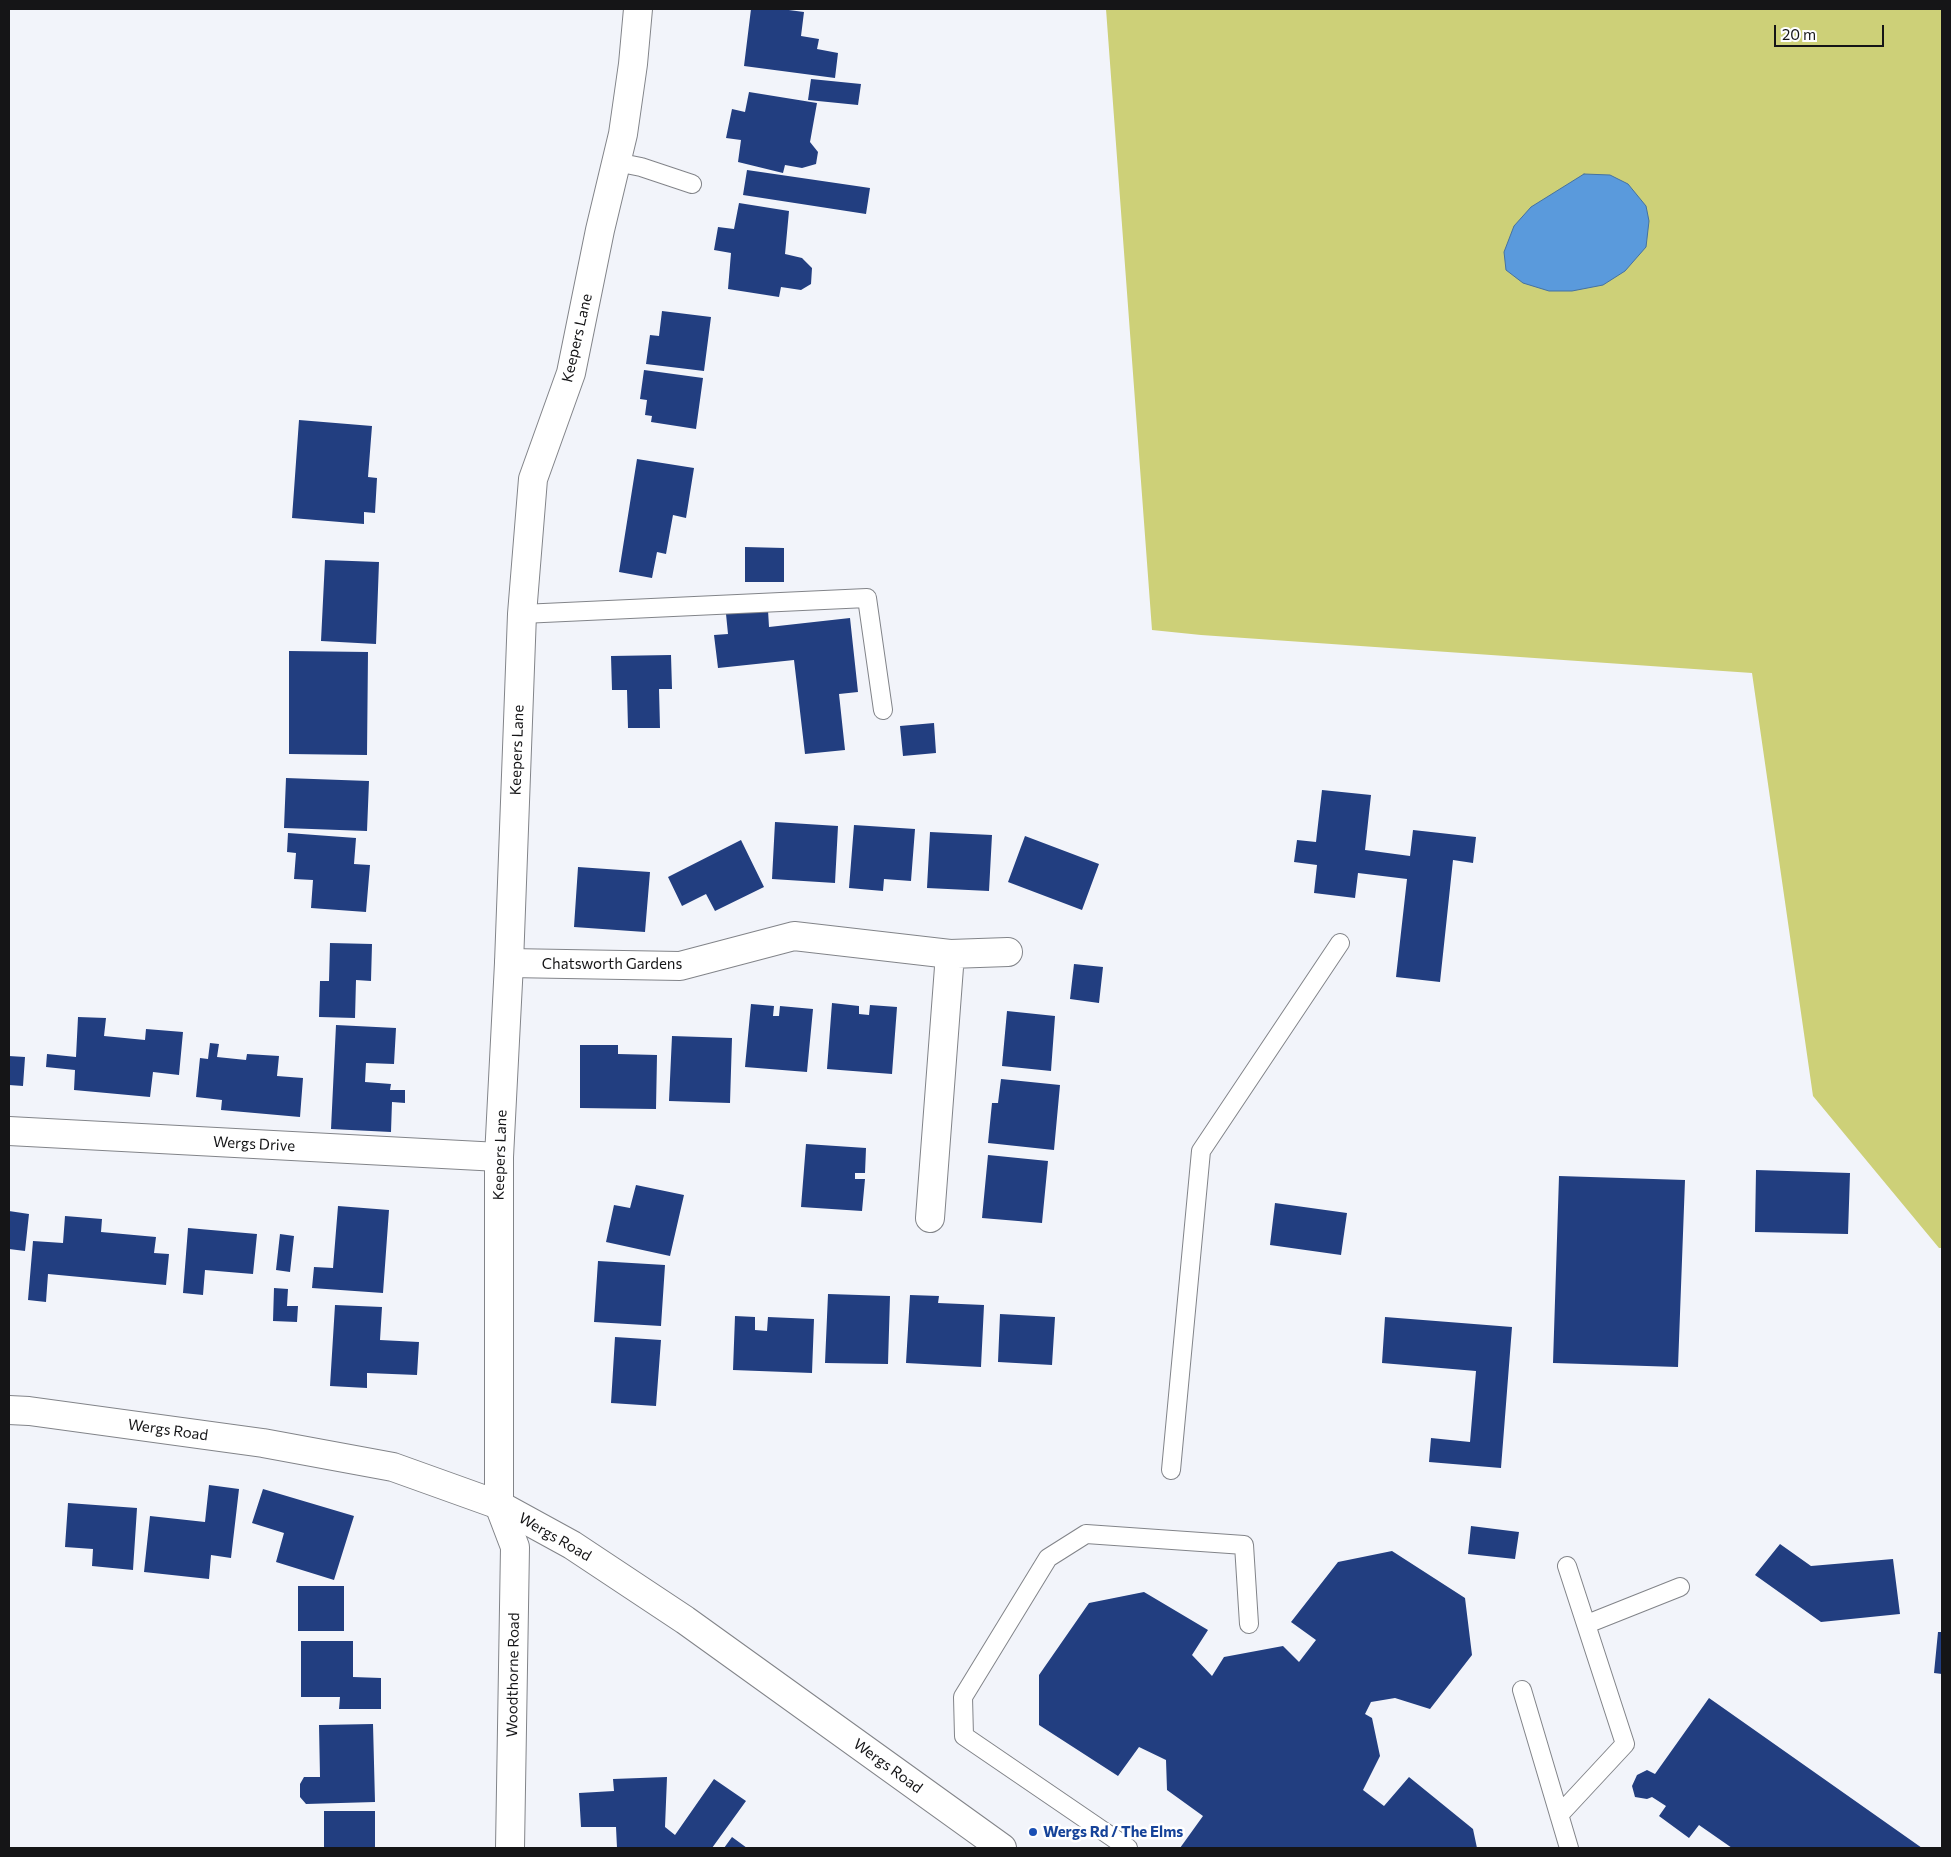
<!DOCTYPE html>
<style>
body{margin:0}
#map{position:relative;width:1951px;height:1857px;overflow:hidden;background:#f2f4fa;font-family:Commissioner,sans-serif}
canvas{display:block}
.frame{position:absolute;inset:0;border:10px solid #151517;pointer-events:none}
.scale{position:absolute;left:1774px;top:25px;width:110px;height:22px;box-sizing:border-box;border:2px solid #151517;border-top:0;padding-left:6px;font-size:15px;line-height:18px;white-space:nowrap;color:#151517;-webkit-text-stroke:4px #fff;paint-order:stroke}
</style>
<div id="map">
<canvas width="1951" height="1857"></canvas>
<div class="frame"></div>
<div class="scale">20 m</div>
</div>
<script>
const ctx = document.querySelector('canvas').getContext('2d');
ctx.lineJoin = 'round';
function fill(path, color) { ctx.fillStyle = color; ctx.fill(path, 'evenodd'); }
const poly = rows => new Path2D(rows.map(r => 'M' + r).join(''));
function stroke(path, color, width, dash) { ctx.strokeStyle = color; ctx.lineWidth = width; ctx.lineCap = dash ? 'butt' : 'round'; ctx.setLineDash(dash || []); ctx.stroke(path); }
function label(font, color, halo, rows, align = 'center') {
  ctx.font = font + ' Commissioner,sans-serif'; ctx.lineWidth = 5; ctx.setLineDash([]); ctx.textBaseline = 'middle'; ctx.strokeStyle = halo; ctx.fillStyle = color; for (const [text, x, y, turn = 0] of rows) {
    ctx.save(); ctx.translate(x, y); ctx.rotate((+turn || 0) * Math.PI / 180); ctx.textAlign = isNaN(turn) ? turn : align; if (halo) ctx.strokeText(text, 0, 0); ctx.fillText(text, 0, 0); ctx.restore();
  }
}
const green = poly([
 [1106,9,1942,9,1942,1248,1939,1248,1813,1096,1752,673,1201,635,1152,630]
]);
const water = poly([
 [1584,174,1610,175,1628,184,1646,206,1649,221,1646,247,1625,271,1603,285,1572,291,1549,291,1523,283,1506,270,1504,252,1514,226,1531,207,1584,174]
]);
const building = poly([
 [751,9,781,9,804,12,801,36,819,39,817,49,838,53,835,78,744,66],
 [811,79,861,84,858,105,808,100],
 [749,92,817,103,810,142,818,152,816,164,802,168,785,165,783,173,738,162,741,140,726,138,732,109,745,112],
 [747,170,870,188,866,214,743,195],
 [739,203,789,211,785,254,802,258,812,268,811,284,801,290,781,287,779,297,728,289,731,253,714,250,718,227,734,229],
 [662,311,711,317,704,371,646,364,650,335,659,336],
 [644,370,703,378,696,429,651,422,652,416,645,415,647,400,640,399],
 [299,420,372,426,368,477,377,478,375,513,364,512,364,524,292,518],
 [637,459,694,468,686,518,673,515,666,554,657,552,652,578,619,572],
 [745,547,784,548,784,582,745,582],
 [325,560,379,562,376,644,321,641],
 [768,610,769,627,850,618,858,692,839,694,845,750,805,754,794,660,718,668,714,635,728,634,726,614],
 [289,651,368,652,367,755,289,754],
 [671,655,672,689,659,689,660,728,628,728,627,690,612,690,611,656],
 [934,723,936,753,903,756,900,726],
 [286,778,369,781,367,831,284,828],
 [1322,790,1371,795,1365,850,1410,856,1413,830,1476,837,1473,863,1453,860,1440,982,1396,977,1407,879,1358,873,1355,898,1314,893,1317,865,1294,862,1297,840,1316,842],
 [775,822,838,826,835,883,772,879],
 [854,825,915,829,911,881,884,879,883,891,849,888],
 [930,832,992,835,989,891,927,888],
 [288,833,356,838,354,864,370,865,366,912,311,908,313,880,294,879,296,853,287,852],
 [1025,836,1099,864,1082,910,1008,882],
 [741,840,764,887,715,911,706,894,682,906,668,877],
 [578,867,650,872,645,932,574,927],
 [330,943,372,944,371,981,356,980,355,1018,319,1017,320,981,329,981],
 [1074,964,1103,967,1099,1003,1070,999],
 [832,1003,859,1006,859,1014,869,1015,870,1005,897,1007,892,1074,827,1069],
 [751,1004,774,1006,773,1016,779,1016,780,1006,813,1009,807,1072,745,1067],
 [1007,1011,1055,1016,1051,1071,1002,1066],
 [78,1017,106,1018,104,1036,145,1040,146,1029,183,1032,179,1075,153,1072,150,1097,74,1090,75,1070,46,1067,47,1054,76,1057],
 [336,1025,396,1028,394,1064,366,1063,365,1082,391,1084,390,1090,405,1090,405,1103,392,1102,391,1132,331,1129],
 [672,1036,732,1038,730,1103,669,1101],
 [210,1043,219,1044,217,1057,246,1060,247,1054,279,1056,277,1076,303,1078,300,1117,221,1110,222,1100,196,1097,200,1058,208,1059],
 [580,1045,618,1045,618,1054,657,1055,656,1109,580,1108],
 [9,1056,25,1057,23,1086,9,1085],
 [1001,1079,1060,1085,1054,1150,988,1143,992,1103,998,1103],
 [806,1144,866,1148,865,1173,855,1173,855,1179,865,1179,862,1211,801,1207],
 [988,1155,1048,1161,1042,1223,982,1218],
 [1756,1170,1850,1173,1848,1234,1755,1232],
 [1559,1176,1685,1180,1678,1367,1553,1363],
 [636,1185,684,1195,670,1256,606,1242,614,1205,630,1208],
 [1275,1203,1347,1213,1341,1255,1270,1245],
 [338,1206,389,1210,383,1293,312,1288,314,1267,333,1268],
 [9,1211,29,1214,25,1251,9,1249],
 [65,1216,102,1219,101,1232,156,1237,154,1253,169,1254,166,1285,48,1274,46,1302,28,1300,33,1241,63,1243],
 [188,1228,257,1234,253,1274,205,1270,203,1295,183,1293],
 [280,1234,294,1236,290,1272,276,1270],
 [598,1261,665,1265,661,1326,594,1322],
 [274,1288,288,1289,287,1306,298,1306,297,1322,273,1321],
 [828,1294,890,1296,888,1364,825,1363],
 [910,1295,939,1296,938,1303,984,1305,981,1367,906,1363],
 [335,1305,382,1307,380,1340,419,1342,417,1375,367,1373,367,1388,330,1386],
 [1000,1314,1055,1317,1052,1365,998,1362],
 [735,1316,755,1317,755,1330,767,1331,768,1317,814,1319,812,1373,733,1370],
 [1385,1317,1512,1327,1501,1468,1429,1462,1431,1438,1470,1442,1476,1371,1382,1363],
 [615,1337,661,1340,656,1406,611,1403],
 [209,1485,239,1489,231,1558,211,1555,209,1579,144,1572,150,1516,205,1522],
 [263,1489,354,1516,334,1580,276,1562,284,1533,252,1523],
 [68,1503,137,1508,133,1570,92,1566,93,1549,65,1547],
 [1471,1526,1519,1532,1515,1559,1468,1554],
 [1780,1544,1811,1566,1893,1559,1900,1614,1821,1622,1755,1575],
 [1392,1551,1465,1598,1472,1655,1430,1709,1395,1698,1371,1702,1365,1714,1372,1718,1380,1756,1363,1790,1384,1806,1409,1777,1473,1829,1477,1848,1180,1848,1203,1816,1167,1790,1166,1760,1139,1747,1118,1776,1039,1725,1039,1675,1089,1603,1144,1592,1208,1630,1192,1655,1212,1676,1224,1657,1283,1646,1299,1662,1316,1640,1291,1622,1338,1562],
 [298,1586,344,1586,344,1631,298,1631],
 [1938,1632,1942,1632,1942,1674,1934,1673],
 [301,1641,353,1641,353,1677,381,1678,381,1709,339,1709,340,1697,301,1697],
 [1709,1698,1922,1848,1732,1848,1699,1825,1689,1838,1659,1816,1666,1806,1652,1797,1647,1799,1635,1797,1632,1786,1637,1775,1647,1770,1655,1774],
 [373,1724,375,1802,306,1804,300,1797,300,1784,304,1777,320,1777,319,1725],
 [667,1777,665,1827,675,1835,714,1779,746,1801,712,1848,617,1848,616,1827,581,1827,579,1793,614,1791,613,1779],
 [324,1811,375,1811,375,1848,324,1848],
 [732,1837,747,1848,724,1848]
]);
const lane = poly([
 [616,162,641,167,692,184],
 [522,614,867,598,883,710],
 [1171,1470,1201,1151,1340,943],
 [1587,1624,1680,1587],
 [1522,1690,1569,1848],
 [1559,1815,1625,1744,1567,1566],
 [1128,1848,964,1736,963,1697,1048,1558,1086,1534,1244,1545,1249,1624]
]);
const street = poly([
 [509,963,680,966,794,936,950,954,1008,952],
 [9,1131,499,1157],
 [930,1218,950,954],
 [499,1505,515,1547,510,1848]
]);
const secondary = poly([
 [499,1505,499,1157,509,963,522,614,533,479,571,373,600,230,623,134,633,64,638,9]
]);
const highway = poly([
 [9,1410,29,1411,263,1443,393,1467,499,1505,572,1545,685,1620,1002,1848]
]);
const markers = [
 [1033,1832,5,"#1a4fb4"]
];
const streetNames = [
 ["Keepers Lane",577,338,-77],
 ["Keepers Lane",517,750,-88],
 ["Chatsworth Gardens",612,964],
 ["Wergs Drive",254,1144,3],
 ["Keepers Lane",500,1155,-88],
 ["Wergs Road",168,1430,8],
 ["Wergs Road",555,1537,30],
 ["Woodthorne Road",513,1675,-89],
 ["Wergs Road",888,1766,36]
];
const transitNames = [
 ["Wergs Rd / The Elms",1043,1832]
];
fill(green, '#cdd078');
fill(water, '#5a9adc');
stroke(water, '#4572a1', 1);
fill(building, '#223e80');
stroke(lane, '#828489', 20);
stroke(street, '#828489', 30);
stroke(secondary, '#828489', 30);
stroke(highway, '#828489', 30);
stroke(lane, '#fff', 18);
stroke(street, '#fff', 28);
stroke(secondary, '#fff', 28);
stroke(highway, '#fff', 28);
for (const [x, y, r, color] of markers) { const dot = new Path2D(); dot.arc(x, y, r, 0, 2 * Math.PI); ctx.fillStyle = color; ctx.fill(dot); stroke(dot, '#fff', 2); }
label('15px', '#151517', '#fff', streetNames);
label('bold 15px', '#164399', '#fff', transitNames, 'left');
</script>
